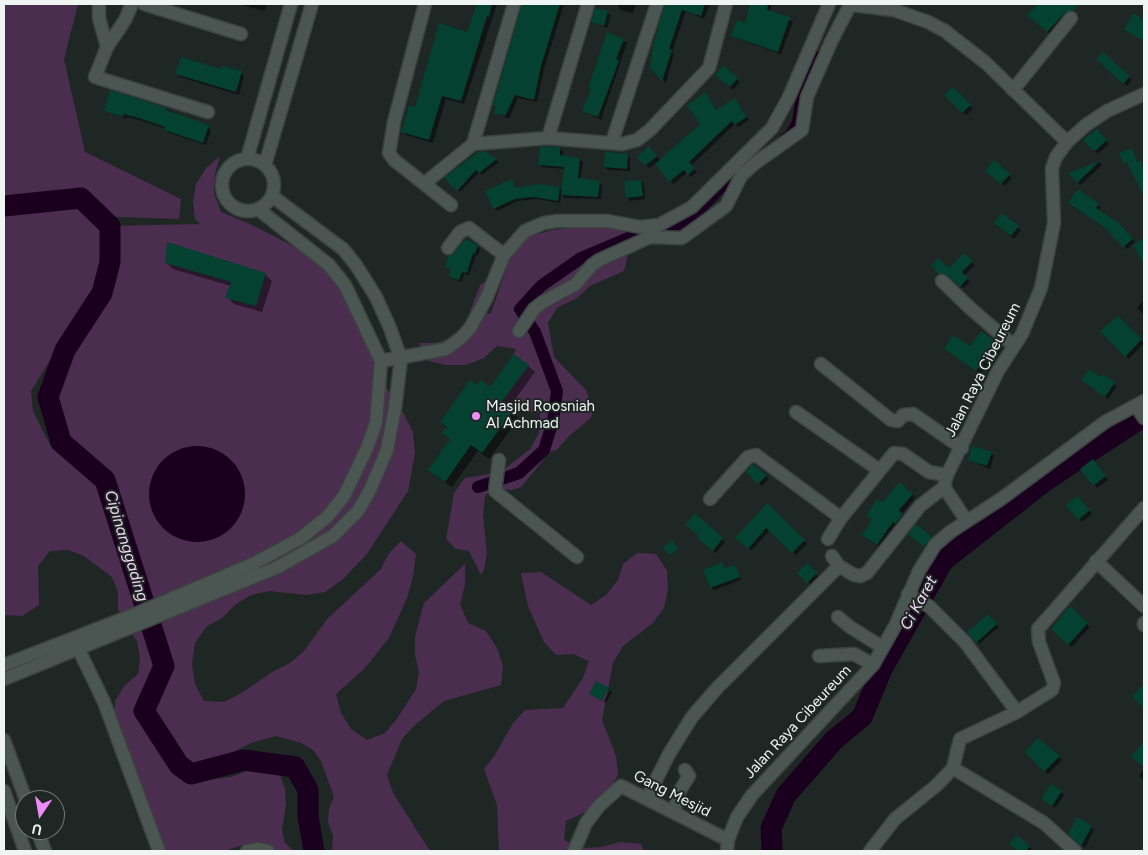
<!DOCTYPE html>
<style>
body{margin:0}
#map{position:relative;width:1148px;height:855px;overflow:hidden;background:#1e2723;font-family:Figtree,sans-serif}
canvas{display:block}
.frame{position:absolute;inset:0;border:5px solid #eff5f2;pointer-events:none}
.north{position:absolute;left:15px;top:790px;width:50px;height:50px;box-sizing:border-box;background:#1e2723;border:1px solid #727976;border-radius:50%;rotate:192deg;font-size:14px;font-weight:700;line-height:20px;text-align:center;color:#eff5f2}
.north::after{content:'';display:block;margin:auto;width:18px;height:22px;background:#ed8cf9;clip-path:polygon(50% 0,100% 100%,50% 72%,0 100%)}
</style>
<div id="map">
<canvas width="1148" height="855"></canvas>
<div class="frame"></div>
<div class="north">U</div>
</div>
<script>
const ctx = document.querySelector('canvas').getContext('2d');
ctx.lineJoin = 'round';
function fill(path, color) { ctx.fillStyle = color; ctx.fill(path, 'evenodd'); }
const poly = rows => new Path2D(rows.map(r => 'M' + r).join(''));
function stroke(path, color, width, dash) { ctx.strokeStyle = color; ctx.lineWidth = width; ctx.lineCap = dash ? 'butt' : 'round'; ctx.setLineDash(dash || []); ctx.stroke(path); }
function label(font, color, halo, rows, align = 'center') {
  ctx.font = font + ' Figtree,sans-serif'; ctx.lineWidth = 4; ctx.setLineDash([]); ctx.textBaseline = 'middle'; ctx.strokeStyle = halo; ctx.fillStyle = color; for (const [text, x, y, turn = 0] of rows) {
    ctx.save(); ctx.translate(x, y); ctx.rotate((+turn || 0) * Math.PI / 180); ctx.textAlign = isNaN(turn) ? turn : align; if (halo) ctx.strokeText(text, 0, 0); ctx.fillText(text, 0, 0); ctx.restore();
  }
}
const green = poly([
 [4,4,78,4,64,59,85,152,181,199,179,219,90,216,107,242,110,226,200,224,195,219,193,201,196,184,206,168,220,156,215,174,214,193,221,212,250,224,303,251,326,272,340,289,392,399,404,414,413,432,415,453,408,491,367,554,342,580,325,592,307,595,270,591,251,595,235,605,222,618,206,627,195,643,192,664,195,684,204,701,224,702,240,694,272,672,290,663,304,651,327,619,381,569,389,553,401,541,416,554,413,577,407,598,389,638,365,668,336,694,341,713,351,729,367,740,385,733,396,720,416,689,419,672,415,655,415,637,424,603,465,564,465,585,460,604,468,623,486,631,497,648,503,666,501,685,444,701,415,725,402,739,387,775,393,793,430,851,332,851,333,836,328,822,329,809,334,797,321,761,313,750,301,743,276,736,251,743,215,761,203,761,202,774,215,779,231,777,255,768,269,768,280,775,285,789,286,804,282,830,285,843,294,851,271,851,260,844,248,843,225,851,165,851,134,763,115,721,115,701,124,686,138,674,140,658,137,641,125,625,118,609,118,592,112,577,84,556,68,550,50,551,38,566,39,605,22,616,4,615],
 [97,301,54,381,68,448,89,478,51,447,33,411,31,391,60,344],
 [590,226,625,229,632,238,624,271,590,286,577,298,557,308,548,323,554,357,586,390,593,409,591,418,569,436,557,450,550,452,521,487,512,490,492,489,485,496,483,516,487,553,484,570,481,575,469,551,456,549,446,539,454,493,465,478,501,472,530,449,539,433,540,413,522,411,504,402,499,384,516,349,497,346,484,358,466,365,447,365,428,361,419,343,436,343,453,337,466,322,480,285,488,280,486,311,488,314,491,313,511,255,524,238,552,230],
 [637,553,656,554,667,571,668,590,664,608,653,623,623,646,613,663,602,720,616,756,618,775,599,806,566,821,564,840,582,848,601,847,620,842,641,844,644,851,499,851,497,805,484,769,495,755,513,723,525,710,563,708,583,678,589,661,573,654,556,655,544,642,528,606,521,573,541,572,591,605,606,595,618,580,623,564]
]);
const water = poly([
 '149 494a48 48 0 1 1 96 0a48 48 0 1 1-96 0Z'
]);
const shadow = poly([
 [237,4,267,4,265,11],
 [478,4,497,4,464,104,446,99,433,143,406,135,403,132,416,109,468,34],
 [524,4,564,4,544,69,537,102,518,98,509,119,495,112,497,107,494,104],
 [619,4,636,4,633,13,621,10,618,7],
 [667,4,686,11,688,4,710,4,704,19,686,11,672,52,674,54,666,83,652,67,654,45],
 [751,4,772,4,770,12,793,22,781,54,736,38,733,35,746,25],
 [1039,4,1065,4,1076,13,1068,15,1051,35,1029,15],
 [596,9,611,15,607,28,592,22],
 [608,34,627,43,601,120,583,110,592,90,589,88],
 [1103,53,1132,80,1127,86,1098,59],
 [222,71,241,72,244,76,239,95,180,77,177,74],
 [720,78,737,79,740,82,733,90],
 [953,88,973,109,966,115,946,95],
 [708,96,717,111,738,102,749,120,738,127,735,124,691,166,697,172,691,177,687,173,673,184,656,163,649,168,638,157,649,148,661,161,702,124],
 [166,109,208,127,211,130,206,145,169,133,166,129,146,122,127,117,126,119,105,111],
 [1097,130,1109,144,1098,154,1085,141],
 [560,149,563,152,562,157,580,159,583,162,580,180,599,182,602,185,601,199,565,198,561,194,560,203,537,199,518,201,497,211,494,208,511,181,516,189,559,188,563,191,565,169,542,167,539,164],
 [1131,150,1138,163,1144,169,1143,190,1129,165,1125,164],
 [484,153,499,162,482,175,479,172,460,192,446,178],
 [627,155,630,158,630,171,608,170,605,167],
 [1099,162,1102,165,1081,185,1070,174],
 [990,174,1009,175,1012,178,1005,186],
 [641,181,644,184,645,199,630,201,627,198],
 [1098,205,1101,207,1098,211,1118,224,1135,242,1127,249,1108,229,1072,206],
 [995,223,1018,227,1021,230,1014,239],
 [477,246,480,249,478,256,476,255,469,275,464,274,462,282,453,279,450,277,452,270,446,266],
 [964,255,975,265,964,276,970,282,963,288,951,277,943,276,932,266,949,269],
 [166,262,265,274,272,281,262,312,234,304,227,297,231,286,173,269],
 [1142,302,1144,304,1144,315,1137,308],
 [1118,318,1144,343,1129,359,1102,331],
 [998,344,1002,349,981,374,945,349],
 [528,366,535,372,508,409,519,418,489,459,478,451,452,487,436,476,429,469,451,440,444,433,447,428,441,422,478,386,490,388],
 [1101,379,1117,386,1108,399,1086,383],
 [991,453,994,456,990,469,969,460],
 [1096,463,1108,480,1097,488,1081,469],
 [753,466,769,479,762,486,747,472],
 [912,494,915,498,902,514,906,518,899,526,897,524,881,548,866,538,873,520,871,518,883,504],
 [1077,497,1092,514,1082,522,1079,519],
 [767,505,807,544,796,555,770,530,752,550,739,541],
 [695,514,725,542,716,553,702,541],
 [913,537,931,538,934,541,928,549],
 [722,564,726,569,735,566,741,580,714,590,711,587],
 [807,565,819,577,811,585,799,573],
 [1070,608,1090,627,1072,647,1052,629],
 [988,616,999,627,979,644,969,632],
 [610,690,612,692,606,703,603,702],
 [1038,740,1062,760,1048,774,1026,752],
 [1144,769,1144,781,1139,776],
 [1061,792,1064,795,1055,808,1043,799],
 [1091,827,1094,830,1085,848,1070,834],
 [1017,837,1033,850,1032,851,1019,851,1011,844]
]);
const canal = poly([
 [785,139,791,135,798,122,803,89,818,57],
 [478,487,519,473,544,450,553,421,557,391,535,332,520,309,541,286,581,258,640,233,672,227,692,217,739,168]
]);
const river = poly([
 [4,206,81,198,110,226,110,262,102,293,65,350,48,397,61,442,105,480,164,666,144,711,179,765,191,774,244,760,295,767,308,790,308,816,314,851],
 [772,851,771,828,786,795,834,740,862,717,883,667,943,561,1045,481,1144,416]
]);
const building = poly([
 [477,4,492,4,489,17,487,16,461,101,442,96,429,140,401,132,409,105,415,107,439,23,467,32],
 [522,4,560,4,541,66,534,100,515,95,505,116,494,113,496,106,493,105],
 [665,4,705,4,701,16,682,10,669,49,672,50,662,81,650,68,653,45],
 [750,4,768,4,767,10,790,17,778,52,731,36,737,20,745,23],
 [1037,4,1079,4,1074,10,1065,13,1047,32,1027,15],
 [595,8,608,11,604,26,591,22],
 [1133,13,1144,20,1144,41,1124,30],
 [607,32,624,39,616,59,619,61,598,117,582,111,591,89,588,88],
 [1103,52,1130,76,1123,84,1096,59],
 [181,57,221,69,222,66,242,71,236,92,175,74],
 [723,65,738,78,730,87,715,75],
 [953,87,971,105,962,113,944,95],
 [110,90,167,108,166,110,209,125,203,143,164,130,165,127,142,119,124,114,123,117,104,111],
 [706,92,716,110,735,98,747,117,734,125,732,121,711,141,689,162,695,168,688,175,684,170,669,182,655,164,700,124,687,105],
 [1097,129,1107,140,1096,150,1092,150,1083,140],
 [649,146,657,156,645,166,637,157],
 [540,147,560,147,560,155,580,158,578,178,600,181,598,197,561,195,564,167,538,165],
 [1132,148,1137,162,1140,160,1144,169,1144,196,1127,163,1124,164,1119,153],
 [484,151,497,159,479,173,476,170,457,191,444,178,478,152],
 [605,152,628,154,627,169,604,167],
 [994,160,1010,174,1001,184,985,171],
 [1100,161,1077,183,1068,173],
 [512,179,515,188,539,184,560,187,558,201,533,197,515,199,493,209,485,191],
 [641,180,643,196,626,198,624,181],
 [1078,189,1099,204,1096,208,1119,223,1133,239,1123,247,1104,227,1068,203],
 [1002,213,1019,226,1011,236,994,223],
 [1144,238,1144,263,1133,245],
 [465,239,478,245,475,254,473,253,467,273,462,272,459,280,449,277,451,269,445,267,448,256,454,253],
 [167,242,266,273,256,306,225,298,231,282,165,263],
 [964,253,973,261,962,272,968,278,960,287,947,275,939,274,931,266,938,258,949,268],
 [1118,316,1142,339,1125,357,1100,331],
 [981,331,999,344,976,371,944,349,953,335,970,346],
 [514,354,529,365,501,403,513,411,482,453,471,445,445,482,428,470,450,439,442,433,447,427,440,422,470,380,477,385,481,380,490,387],
 [1089,369,1101,377,1103,374,1115,382,1105,397,1081,380],
 [972,446,992,452,987,466,968,460],
 [1093,459,1106,476,1093,486,1080,469],
 [752,464,767,475,758,484,746,472],
 [899,482,913,494,899,510,903,514,895,524,893,522,877,545,862,535,872,519,866,516,877,499,883,502],
 [1077,496,1090,510,1078,520,1066,505],
 [767,503,805,540,792,553,766,528,748,549,735,538],
 [695,513,723,538,713,551,697,538,699,536,685,525],
 [916,524,932,537,924,547,908,534],
 [672,540,678,549,669,555,663,547],
 [722,562,725,568,735,565,740,577,710,588,703,570],
 [807,563,817,573,807,583,797,573],
 [1070,606,1088,623,1068,645,1051,629],
 [988,614,997,624,976,643,967,632],
 [596,681,609,688,602,701,589,694],
 [1144,684,1144,708,1132,697],
 [1038,738,1060,756,1044,772,1025,752],
 [1144,741,1144,767,1131,757],
 [1051,784,1062,791,1052,806,1041,799],
 [1077,817,1092,826,1081,846,1068,834],
 [1017,835,1030,846,1026,851,1018,851,1009,844]
]);
const minor = poly([
 [99,4,99,18,107,47],
 [132,4,125,20,107,47,95,77,208,112],
 [144,4,241,34],
 [425,4,394,122,389,153,394,160,451,205],
 [1013,90,1071,18],
 [548,138,588,4],
 [612,142,657,4],
 [473,144,514,4],
 '222 185a26 26 0 1 1 52 0a26 26 0 1 1-52 0Z',
 [247,159,291,4],
 [265,165,312,4],
 [425,183,473,144,548,138,622,144,637,140,650,130,709,68,726,4],
 [448,248,460,232,469,228,504,255],
 [942,281,970,308,1014,346],
 [519,331,534,309,543,302,576,284,592,265,599,260,650,237,682,238,726,206,741,176,754,164,802,130,807,97,831,42,849,7,852,5,894,10,928,22,945,31,986,63,1067,142],
 [381,361,446,349,461,338,470,328,486,299,504,255,525,231,544,223,557,221,608,221,640,227,659,225,692,207,772,128,789,97,829,4],
 [821,364,891,420,898,421,903,415,913,414,962,448],
 [1136,406,1144,418],
 [796,412,879,470],
 [499,460,495,491,577,557],
 [710,499,748,457,756,455,841,518],
 [966,520,944,487,947,475,998,371,1022,334,1041,288,1054,223,1052,168,1056,157,1067,142,1086,125,1107,111,1144,94],
 [828,539,841,518,894,453,903,454,929,472,947,475],
 [832,556,839,566],
 [1096,561,1144,606],
 [908,594,930,607,965,642,1017,712],
 [838,617,850,627,882,647],
 [1144,623,1144,625],
 [78,648,104,702,159,851],
 [819,656,854,654,873,665],
 [4,665,133,615,255,563,301,538,327,517,344,496,367,448,376,423,381,361,345,285,329,265,258,209],
 [4,679,278,567,333,536,358,511,370,490,387,450,395,408,401,359,390,328,376,297,356,265,343,249,272,196],
 [4,740,26,800],
 [953,768,1044,823,1075,851],
 [4,791,25,851],
 [647,798,669,754,692,717,718,687,839,566,854,575,860,576,867,573,920,506,944,487],
 [674,812,679,792,689,776,685,770],
 [37,830,45,851],
 [247,851,259,849,268,851],
 [574,851,586,823,599,806,621,786,728,840],
 [727,851,728,840,737,817,752,795,873,665,895,626,919,571,935,545,950,532,1001,499,1105,422,1144,401],
 [870,851,895,819,937,785,953,768,960,739,1017,712,1052,690,1054,683,1039,642,1038,629,1144,508]
]);
const markers = [
 [476,416,5,"#ed8cf9"]
];
const streetNames = [
 ["Jalan Raya Cibeureum",983,370,-63],
 ["Jalan Raya Cibeureum",798,722,-47],
 ["Gang Mesjid",672,794,27]
];
const poiNames = [
 ["Masjid Roosniah",486,407],
 ["Al Achmad",486,424]
];
const waterNames = [
 ["Cipinanggading",126,546,73],
 ["Ci Karet",919,603,-61]
];
fill(green, '#4b2d4f');
fill(water, '#1a001e');
fill(shadow, '#0007');
stroke(canal, '#1a001e', 12);
stroke(river, '#1a001e', 21);
fill(building, '#044130');
stroke(minor, '#3b423f', 15);
stroke(minor, '#4b5551', 12);
for (const [x, y, r, color] of markers) { const dot = new Path2D(); dot.arc(x, y, r, 0, 2 * Math.PI); ctx.fillStyle = color; ctx.fill(dot); stroke(dot, '#1e2723', 2); }
label('15px', '#eff5f2', '#1e2723', streetNames);
label('15px', '#eff5f2', '#1e2723', poiNames, 'left');
label('italic 16px', '#f4d5f7', '#1e2723', waterNames);
</script>
